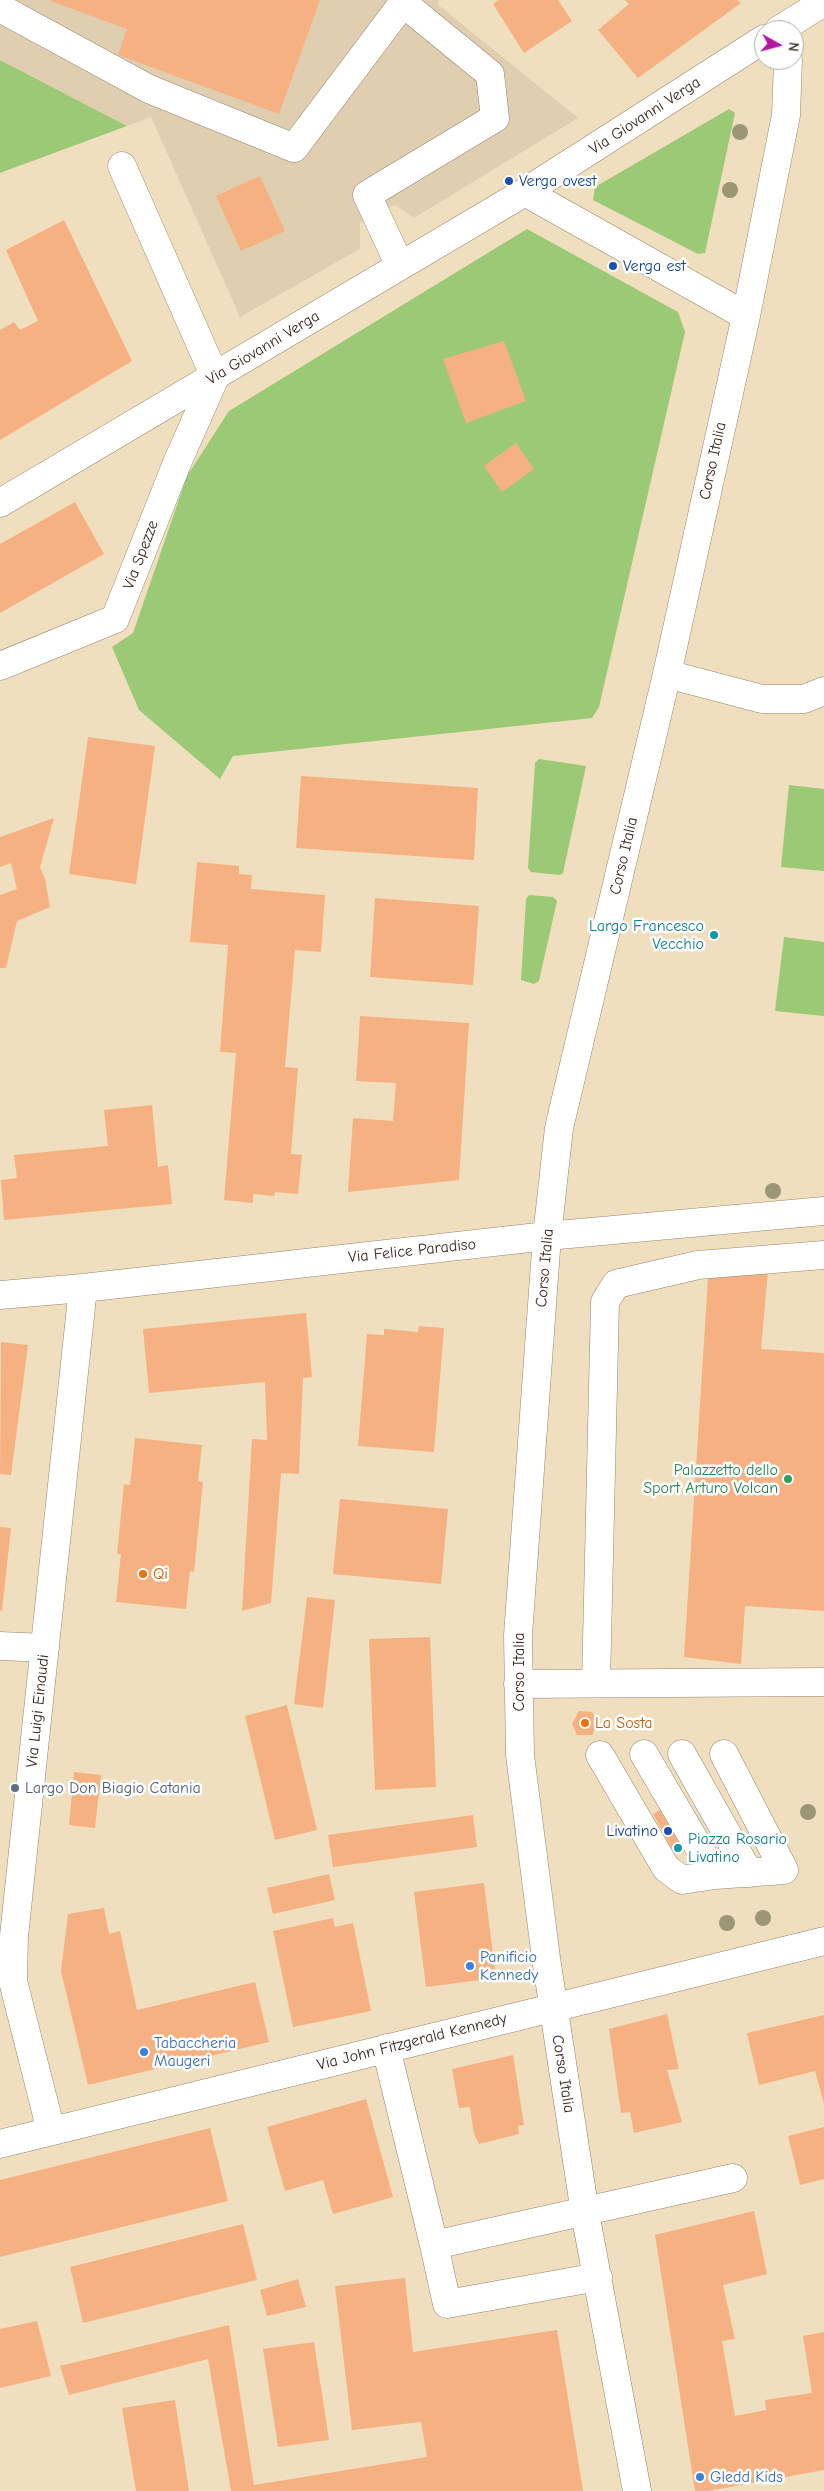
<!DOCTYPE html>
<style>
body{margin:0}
#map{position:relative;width:824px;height:2491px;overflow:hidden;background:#f0dfbf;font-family:"Comic Neue",sans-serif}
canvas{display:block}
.north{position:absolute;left:754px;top:20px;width:50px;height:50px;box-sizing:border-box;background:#fff;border:1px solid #b1aaa5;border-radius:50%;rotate:97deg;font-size:14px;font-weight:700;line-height:20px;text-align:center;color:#3b2a1e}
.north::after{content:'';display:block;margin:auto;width:18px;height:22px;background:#b5179e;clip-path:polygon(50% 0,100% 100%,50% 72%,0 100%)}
</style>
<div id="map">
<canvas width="824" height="2491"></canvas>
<div class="north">N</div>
</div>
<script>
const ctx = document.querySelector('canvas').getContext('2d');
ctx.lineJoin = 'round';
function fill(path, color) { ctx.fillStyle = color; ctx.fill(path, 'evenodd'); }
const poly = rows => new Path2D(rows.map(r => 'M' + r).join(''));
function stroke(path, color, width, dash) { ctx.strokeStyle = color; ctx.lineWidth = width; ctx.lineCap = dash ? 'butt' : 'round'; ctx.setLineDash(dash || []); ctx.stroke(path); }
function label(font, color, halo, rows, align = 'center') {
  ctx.font = font + ' "Comic Neue",sans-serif'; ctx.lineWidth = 5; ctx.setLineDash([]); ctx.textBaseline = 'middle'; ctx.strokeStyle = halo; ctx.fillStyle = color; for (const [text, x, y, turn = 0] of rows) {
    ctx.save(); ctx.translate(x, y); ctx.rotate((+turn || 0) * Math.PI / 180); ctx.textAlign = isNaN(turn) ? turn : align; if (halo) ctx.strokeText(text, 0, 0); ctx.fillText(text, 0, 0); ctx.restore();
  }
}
const built = poly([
 [0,0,439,0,437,4,578,118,414,218,395,205,360,223,360,249,240,317,151,117,127,126,0,60]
]);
const green = poly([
 [0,60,127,126,0,173],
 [729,109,735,113,705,253,698,254,593,200,595,187],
 [527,229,678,312,685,332,599,707,592,718,233,756,220,779,139,710,112,647,133,633,187,476,229,411],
 [539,759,586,766,563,873,560,875,531,872,528,868,535,763],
 [789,785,824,789,824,871,781,867],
 [529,895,553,897,557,901,539,981,534,984,521,980,526,899],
 [784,937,824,942,824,1016,775,1011]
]);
const building = poly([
 [48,0,320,0,279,114,118,55,127,29],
 [499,0,558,0,572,21,524,53,493,4],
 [625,0,737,0,741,3,638,78,598,30,629,4],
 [260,176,285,231,241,251,216,196],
 [64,220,132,361,0,440,0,330,14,322,20,330,38,321,6,250],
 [504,341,526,401,466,423,443,359],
 [516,443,534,469,502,492,484,466],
 [75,502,104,554,0,613,0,544],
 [88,737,155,746,136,884,69,874],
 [301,776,478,788,474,860,296,848],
 [54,818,40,867,45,879,50,907,17,921,6,968,0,968,0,895,17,889,11,863,0,867,0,837],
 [197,862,239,866,239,874,252,875,251,889,325,895,321,952,295,950,285,1067,298,1068,291,1154,302,1155,298,1194,275,1192,274,1196,253,1194,253,1203,224,1200,236,1053,220,1052,228,945,190,942],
 [375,898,479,906,473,985,370,977],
 [360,1016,469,1023,459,1180,348,1192,353,1118,393,1121,396,1083,356,1081],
 [152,1105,158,1167,168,1165,172,1204,4,1220,1,1180,17,1178,14,1155,108,1146,104,1110],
 [768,1271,761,1349,824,1353,824,1611,745,1606,741,1664,684,1657,708,1278],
 [306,1313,312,1377,303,1378,299,1474,281,1473,271,1603,242,1611,252,1439,267,1440,265,1382,149,1393,143,1329],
 [419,1326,444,1328,434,1452,358,1446,367,1334,384,1335,384,1329,418,1332],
 [1,1342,28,1345,11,1475,0,1474],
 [135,1438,202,1445,198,1481,203,1482,194,1572,190,1571,186,1609,116,1602,121,1554,117,1554,124,1484,130,1485],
 [340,1499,448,1509,441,1584,333,1574],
 [0,1527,11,1528,2,1611,0,1610],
 [307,1597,335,1600,323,1708,294,1704],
 [430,1637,436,1787,375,1790,369,1639],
 [287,1705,317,1830,275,1840,245,1716],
 [579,1711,592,1712,598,1723,592,1735,577,1735,572,1724],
 [74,1772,101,1775,95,1828,69,1825],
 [660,1810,681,1846,673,1851,653,1814],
 [473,1815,477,1847,333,1867,328,1835],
 [329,1874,335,1900,273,1914,267,1888],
 [484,1883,496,1978,426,1987,414,1892],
 [104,1908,109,1934,120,1931,137,2010,255,1982,269,2042,88,2085,61,1971,68,1914],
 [333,1918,335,1927,353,1923,371,2011,293,2027,273,1931],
 [667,2014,679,2069,667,2070,682,2122,634,2133,630,2112,621,2113,609,2029],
 [824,2015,824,2104,815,2071,759,2085,747,2033],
 [513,2055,524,2125,518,2126,519,2134,479,2144,474,2134,470,2107,459,2108,452,2069],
 [366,2099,393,2197,333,2214,323,2180,285,2191,267,2127],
 [824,2127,824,2179,800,2185,788,2136],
 [210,2128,228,2201,0,2257,0,2180],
 [754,2211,767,2274,723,2285,735,2339,722,2341,735,2416,766,2410,765,2400,812,2393,803,2336,824,2332,824,2470,708,2491,695,2491,655,2235],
 [243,2224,257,2280,83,2323,70,2267],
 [405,2278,413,2352,557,2330,583,2491,231,2491,208,2359,69,2395,60,2366,229,2325,254,2485,427,2457,421,2422,352,2430,335,2286],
 [298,2279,306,2307,267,2316,260,2290],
 [37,2321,51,2376,0,2388,0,2329],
 [314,2342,329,2440,278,2447,263,2349],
 [175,2400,189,2491,136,2491,122,2408]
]);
const minor = poly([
 [0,8,149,89,294,148,403,3],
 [779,30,824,2],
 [525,192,746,316],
 [400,266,367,195,495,118,490,74,403,3,404,0],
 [0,503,525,192,764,39],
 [0,666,115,619,177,463,215,377,122,166],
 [667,674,762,699,804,699,824,691],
 [0,1295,83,1288,547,1236,824,1211],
 [0,1646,45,1648],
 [596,1683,605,1302,616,1284,698,1265,824,1255],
 [518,1684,824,1682],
 [644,1754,715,1875],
 [682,1754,749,1873],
 [600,1755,666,1868,682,1880,715,1875,784,1870,724,1754],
 [386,2048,434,2245],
 [51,2131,13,1981,14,1936,83,1288],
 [0,2144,824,1941],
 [598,2277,447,2304,434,2245,733,2178],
 [637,2491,585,2213,546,1958,520,1755,518,1635,547,1236,559,1128,667,674,746,316,786,115,788,60]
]);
const trees = [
 [740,132],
 [730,190],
 [773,1191],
 [808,1812],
 [763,1918],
 [727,1923]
];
const markers = [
 [509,181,5,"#1a4fb4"],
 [613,266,5,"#1a4fb4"],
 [714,935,5,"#0f9aa8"],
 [788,1479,5,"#2e9e5b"],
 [143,1574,5,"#e8710a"],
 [585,1723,5,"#e8710a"],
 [15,1788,5,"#5c6f8a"],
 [668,1831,5,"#1a4fb4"],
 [678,1848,5,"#0f9aa8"],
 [470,1966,5,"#3f7fe0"],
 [144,2052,5,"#3f7fe0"],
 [700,2477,5,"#3f7fe0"]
];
const streetNames = [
 ["Via Giovanni Verga",645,116,-33],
 ["Via Giovanni Verga",263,348,-31],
 ["Corso Italia",713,461,-78],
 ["Via Spezze",141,555,-69],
 ["Corso Italia",624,856,-77],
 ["Via Felice Paradiso",412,1251,-6],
 ["Corso Italia",545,1268,-85],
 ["Corso Italia",519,1672,-90],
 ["Via Luigi Einaudi",38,1711,-84],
 ["Via John Fitzgerald Kennedy",412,2042,-14],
 ["Corso Italia",563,2074,81]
];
const transitNames = [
 ["Verga ovest",519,181],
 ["Verga est",623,266],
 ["Livatino",658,1831,"right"]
];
const cultureNames = [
 ["Largo Francesco",704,926],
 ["Vecchio",704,944],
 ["Piazza Rosario",688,1839,"left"],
 ["Livatino",688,1857,"left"]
];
const leisureNames = [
 ["Palazzetto dello",778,1470],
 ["Sport Arturo Volcan",778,1488]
];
const foodNames = [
 ["Qi",153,1574],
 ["La Sosta",595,1723]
];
const serviceNames = [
 ["Largo Don Biagio Catania",25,1788]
];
const shopNames = [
 ["Panificio",480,1957],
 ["Kennedy",480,1975],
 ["Tabaccheria",154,2043],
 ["Maugeri",154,2061],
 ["Gledd Kids",710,2477]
];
fill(built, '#e0ceb1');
fill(green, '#9cc976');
fill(building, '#f5b182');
stroke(minor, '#96846e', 29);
stroke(minor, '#fff', 28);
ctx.fillStyle = '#9c9675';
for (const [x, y] of trees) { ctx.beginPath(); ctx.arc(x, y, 8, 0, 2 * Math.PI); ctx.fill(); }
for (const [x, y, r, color] of markers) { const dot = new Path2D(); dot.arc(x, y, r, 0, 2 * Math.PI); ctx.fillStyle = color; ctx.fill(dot); stroke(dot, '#fff', 2); }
label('16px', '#3b2a1e', '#fff', streetNames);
label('16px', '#164399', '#fff', transitNames, 'left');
label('16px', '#0d838f', '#fff', cultureNames, 'right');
label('16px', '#27864d', '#fff', leisureNames, 'right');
label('16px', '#c56008', '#fff', foodNames, 'left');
label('16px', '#4e5e75', '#fff', serviceNames, 'left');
label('16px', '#366cbe', '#fff', shopNames, 'left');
</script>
